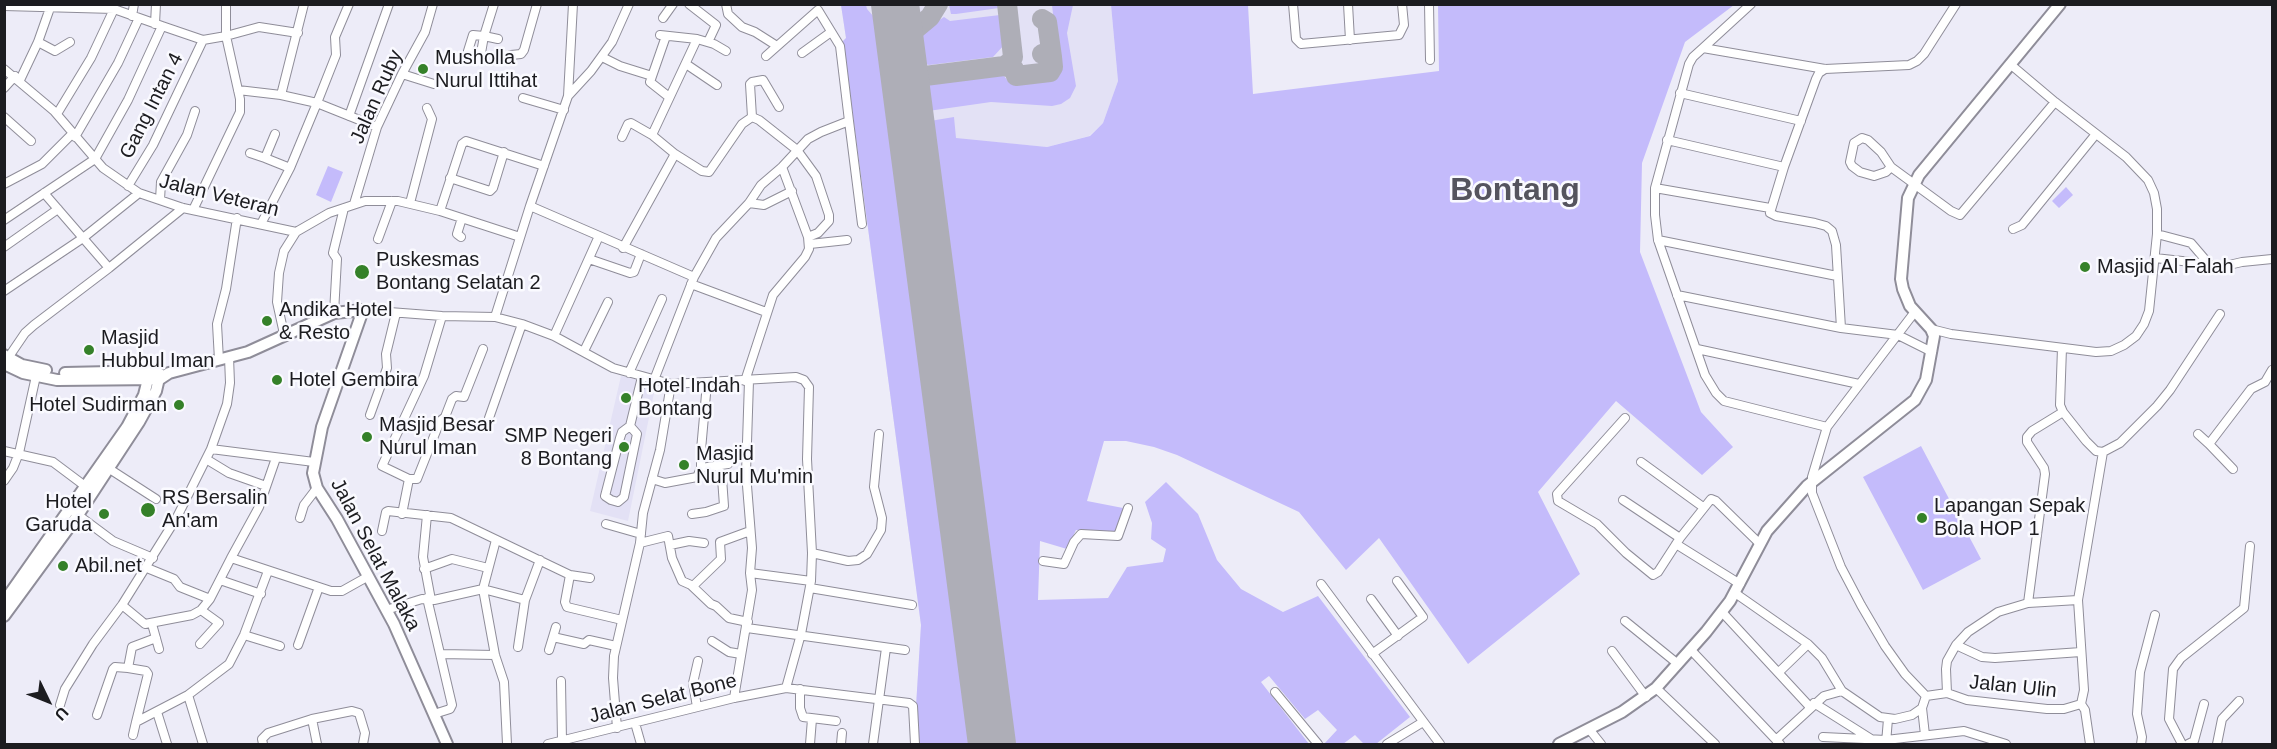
<!DOCTYPE html>
<style>
body{margin:0}
#map{position:relative;width:2277px;height:749px;overflow:hidden;background:#edecf8;font-family:Helvetica,sans-serif}
canvas{display:block}
.frame{position:absolute;inset:0;border:6px solid #1c1c20;pointer-events:none}
.north{position:absolute;left:18px;top:671px;width:60px;height:60px;-webkit-text-stroke:4px #fafaff;paint-order:stroke;rotate:133deg;font-size:16px;font-weight:700;line-height:24px;text-align:center;color:#1c1c20}
.north::after{content:'';display:block;margin:auto;width:21px;height:27px;background:#1c1c20;clip-path:polygon(50% 0,100% 100%,50% 72%,0 100%)}
</style>
<div id="map">
<canvas width="2277" height="749"></canvas>
<div class="frame"></div>
<div class="north">U</div>
</div>
<script>
const ctx = document.querySelector('canvas').getContext('2d');
ctx.lineJoin = 'round';
function fill(path, color) { ctx.fillStyle = color; ctx.fill(path, 'evenodd'); }
const poly = rows => new Path2D(rows.map(r => 'M' + r).join(''));
function stroke(path, color, width, dash) { ctx.strokeStyle = color; ctx.lineWidth = width; ctx.lineCap = dash ? 'butt' : 'round'; ctx.setLineDash(dash || []); ctx.stroke(path); }
function label(font, color, halo, rows, align = 'center') {
  ctx.font = font + ' Helvetica,sans-serif'; ctx.lineWidth = 5; ctx.setLineDash([]); ctx.textBaseline = 'middle'; ctx.strokeStyle = halo; ctx.fillStyle = color; for (const [text, x, y, turn = 0] of rows) {
    ctx.save(); ctx.translate(x, y); ctx.rotate((+turn || 0) * Math.PI / 180); ctx.textAlign = isNaN(turn) ? turn : align; if (halo) ctx.strokeText(text, 0, 0); ctx.fillText(text, 0, 0); ctx.restore();
  }
}
const built = poly([
 [841,5,1111,5,1118,81,1103,123,1089,136,1047,147,956,139,1052,744,919,744,915,723,921,625,843,41,846,38],
 [621,376,656,383,628,521,590,511]
]);
const green = poly([
 [841,5,866,5,867,9,887,32,980,744,919,744,915,723,921,625,843,41,846,38],
 [949,5,999,5,999,8,956,14,951,14],
 [1052,5,1073,5,1067,33,1076,86,1070,98,1061,104,1052,106,991,102,928,111,921,106,919,91,922,86,931,79,992,71,1004,76,1008,81,1060,74],
 [1111,5,1248,5,1253,94,1439,71,1438,5,1734,5,1685,42,1642,163,1640,252,1701,412,1733,447,1702,475,1616,401,1538,492,1580,574,1468,664,1379,538,1346,570,1299,512,1177,455,1154,447,1126,441,1104,441,1087,501,1123,508,1116,533,1076,530,1067,549,1040,541,1038,600,1108,598,1127,567,1163,562,1166,549,1151,539,1152,523,1145,502,1166,482,1198,514,1217,560,1241,589,1283,612,1318,596,1410,717,1376,744,1364,744,1355,735,1343,744,1324,744,1337,730,1318,710,1305,719,1269,676,1261,682,1309,744,1005,744,924,129,930,121,954,117,956,138,1047,147,1090,136,1103,123,1118,81],
 [1000,15,1004,45,993,57,929,65,923,63,914,55,912,43,926,29,944,17,950,21],
 [328,166,343,172,331,202,316,195],
 [2066,187,2073,195,2059,208,2052,201],
 [1921,446,1981,559,1923,590,1863,477]
]);
const taxiway = poly([
 [1042,19,1047,22,1052,57],
 [900,42,930,17,938,4],
 [903,62,909,72,917,77,907,91],
 [1004,66,1014,69,1016,76,1050,72,1053,67,1052,57,1042,54],
 [917,77,1004,66,1010,62,1013,57,1007,4]
]);
const runway = poly([
 [895,4,992,744]
]);
const street = poly([
 [689,4,716,25,708,42],
 [726,4,728,14,742,27,755,32,777,46],
 [1293,4,1296,39,1301,44,1399,35,1404,25,1402,4],
 [1348,4,1350,40],
 [1429,4,1430,60],
 [4,6,114,9,162,26],
 [132,16,134,4],
 [663,18,673,4],
 [155,24,156,4],
 [660,35,697,39],
 [666,36,650,82,669,97],
 [38,42,55,51,70,42],
 [1703,48,1751,4],
 [468,51,473,35,484,36,494,4],
 [726,51,714,44,697,39,652,135,675,154,702,171,709,172,742,124,752,117,759,120,797,150,816,176,829,215,829,221,818,233,808,237],
 [481,53,484,36,498,39],
 [802,53,831,32],
 [511,55,521,54,524,50,537,4],
 [602,57,620,66,652,76],
 [686,64,717,85],
 [4,69,54,111,103,168,139,193,183,208,296,232],
 [1825,69,1819,73,1816,79,1784,167,1770,213,1776,216,1815,223,1826,226,1832,231,1836,245,1841,328],
 [402,74,434,84],
 [20,80,38,42,50,8],
 [4,88,15,76],
 [238,90,281,95,317,103,377,127],
 [1680,93,1801,121],
 [281,95,304,4],
 [568,96,573,4],
 [523,98,564,110],
 [57,114,91,58,114,9],
 [349,116,389,4],
 [4,117,31,141],
 [752,117,750,84,752,82,763,80,779,107],
 [849,121,862,224],
 [275,134,265,158,290,168],
 [75,137,118,63,139,18],
 [622,137,628,124,631,123,652,135],
 [1667,140,1784,167],
 [250,153,265,158],
 [1891,167,1886,172,1874,176,1860,172,1852,166,1850,162,1854,143,1862,138,1868,140,1881,152,1891,167,1951,211,1960,215,2055,102],
 [450,178,490,191,493,188,504,152],
 [4,184,42,164,72,134],
 [128,186,153,145,203,40],
 [1655,188,1770,208],
 [44,193,109,268],
 [160,200,161,182,187,135,195,111],
 [410,203,432,119,427,108],
 [749,203,764,205,792,191],
 [354,204,377,127,402,74,425,32,433,4],
 [530,206,694,277],
 [193,210,240,112,240,99,226,36,226,4],
 [440,211,462,144,466,141,544,166],
 [4,220,95,159,128,100,162,26,203,40,226,36,259,27,298,33],
 [261,224,290,168,317,103,336,55,335,37,349,4],
 [2013,229,2022,225,2096,134],
 [2157,234,2191,243,2209,264,2216,268,2242,262,2272,259],
 [461,237,457,234,462,218],
 [378,239,392,201],
 [1658,240,1837,276],
 [810,244,847,240],
 [4,247,58,209],
 [623,248,675,154],
 [2155,258,2209,264],
 [589,259,630,273,634,272,641,254],
 [691,284,766,312],
 [4,291,83,238,139,193],
 [1677,295,1841,328,1898,335,1932,352],
 [363,310,442,316,495,317,522,324,554,336,613,368,671,384,796,377,804,380,809,387,807,459,812,553,811,581,801,634,786,688],
 [334,313,337,259,333,253,344,208],
 [1914,313,1827,427,1812,477,1812,493,1841,567,1861,605,1885,646,1905,674,1926,696],
 [495,317,530,206,568,96,591,71,612,42,629,4],
 [1931,329,1951,334,2096,352,2111,351,2124,345,2136,336,2144,324,2149,311,2157,234,2157,209,2154,193,2148,180,2126,157,2055,102,2010,64],
 [284,334,277,302,279,273,284,251,296,232,329,213,365,201,398,201,440,211,520,237],
 [554,336,599,236],
 [2062,348,2060,405,2063,412,2086,441,2096,451,2103,452,2078,600,2084,690,2081,704,2085,710,2090,744],
 [1697,349,1859,384],
 [584,351,608,302],
 [8,358,25,333,34,325,109,268,183,208],
 [219,360,217,324,226,289,237,218],
 [629,373,662,299],
 [654,380,694,277,716,238,749,203,761,185,782,167,808,139,821,132,849,121,840,46,818,10,766,56],
 [745,381,773,295,805,257,809,249,808,237,782,167],
 [707,383,701,450,701,468,728,464],
 [370,415,387,368,386,354,396,313],
 [489,418,522,324],
 [1625,418,1557,494,1558,501,1597,524,1626,553,1653,575,1658,572,1680,538,1711,499,1716,501,1759,543],
 [630,426,622,432,620,438,605,496,611,500,618,502,624,497,637,434,630,426,642,377],
 [1827,427,1724,401,1716,393,1705,375,1658,240,1655,215,1655,188,1689,64,1693,57,1703,48,1825,69,1909,65,1917,61,1924,54,1956,4],
 [2198,434,2209,444,2251,389,2265,382,2272,370],
 [2209,444,2233,469],
 [211,449,227,404,230,383,229,357],
 [4,451,53,462,85,486],
 [2103,452,2120,443,2157,406,2170,390,2220,314],
 [276,458,259,507,231,558,331,591,342,591,367,577],
 [206,459,229,473,266,486],
 [1641,462,1703,507],
 [108,468,156,499],
 [409,479,417,479,440,421,445,417,452,399,456,396,464,397,483,349],
 [652,479,665,483,697,477,701,468],
 [4,481,13,468,19,453,36,376],
 [1623,500,1680,538],
 [74,512,113,541,153,558],
 [402,514,409,479,382,466,424,376,442,316],
 [692,514,706,512,724,506,722,478,718,465],
 [427,515,423,557,431,600],
 [177,517,195,524],
 [300,518,304,505,317,488],
 [606,524,641,534],
 [382,531,386,512,388,511,451,518,570,575,565,602,567,607,622,620],
 [496,540,483,589,495,655,504,682,507,744],
 [640,543,668,536,672,558,682,581,691,585,711,604,716,606,729,618,748,622],
 [1676,544,1740,584],
 [670,545,689,541,704,543],
 [812,553,848,561,858,560,867,554,881,530,882,518,874,487,879,434],
 [1043,561,1064,564,1074,542,1081,534,1118,536,1128,508],
 [147,568,174,579,180,587,210,599],
 [424,569,452,559,488,568],
 [750,573,811,581],
 [570,575,590,578],
 [220,580,261,594],
 [1321,584,1440,744],
 [693,586,721,559,720,542,750,531],
 [810,588,912,605],
 [1735,593,1808,644,1822,658,1842,691,1880,717,1895,719,1912,715,1922,708,1926,696,1947,693],
 [427,598,452,705,450,709,434,714],
 [1371,599,1398,636],
 [2078,600,2028,603,1998,612,1968,632,1956,645,1947,661,1946,669,1947,693,1967,700,2047,709,2064,709,2081,704],
 [2028,603,2045,474,2044,468,2027,442,2027,437,2032,431,2063,412],
 [122,605,145,624,192,615,201,610,210,599,231,558],
 [386,610,422,599,434,600,483,589,525,600],
 [1722,612,1810,707],
 [1625,621,1678,664],
 [152,624,159,649],
 [556,627,553,637,584,644,589,640,616,646],
 [747,628,905,650],
 [244,635,280,646],
 [712,641,729,652,741,654],
 [200,644,219,623,201,610],
 [298,645,319,587],
 [1956,645,1982,657,1995,658,2081,652],
 [518,647,525,600,540,560],
 [549,650,553,637],
 [1691,650,1780,744],
 [1612,651,1646,697],
 [441,654,495,655],
 [1372,654,1423,617,1397,581],
 [128,668,146,671,148,674,136,722],
 [1779,672,1808,644],
 [561,681,562,741],
 [1656,688,1715,744],
 [800,689,800,708,803,717,836,721],
 [1275,692,1318,744],
 [188,695,203,744],
 [734,698,752,590,750,573,752,548,746,473,749,381],
 [1814,703,1871,739],
 [60,705,65,689,93,644,122,605,177,517,211,449,314,462],
 [697,707,693,683,698,661],
 [1922,708,1925,735],
 [157,712,167,744],
 [97,715,113,669,115,667,128,668,132,647,156,638],
 [312,719,317,744],
 [635,723,641,744],
 [617,728,613,678,614,656,640,543,643,513,660,450,671,384],
 [1589,729,1601,744],
 [133,735,136,722,188,695,229,664,244,635,268,571],
 [1823,737,1886,740,1964,731,2006,744],
 [1776,740,1824,696,1842,691],
 [1886,743,1888,719],
 [263,744,262,739,268,733,312,719,352,711,359,713,365,733,363,744],
 [548,744,734,698,786,688,909,703,913,706,915,744],
 [810,744,812,719],
 [841,744,842,733],
 [873,744,886,648],
 [1387,744,1423,722],
 [2141,744,2142,737,2137,714,2140,672,2155,615],
 [2182,744,2169,719,2173,669,2181,658,2244,608,2250,546],
 [2188,744,2194,741,2204,704],
 [2217,744,2222,719,2239,701]
]);
const secondary = poly([
 [4,355,22,365,46,370],
 [4,364,23,373,57,380,160,379,169,373,248,352,334,313,363,310,322,427,313,473,317,488,337,519,394,624,447,744],
 [65,373,157,371],
 [4,602,127,427,144,395,150,371],
 [4,616,78,515,139,422,156,391,160,374],
 [1559,744,1622,712,1656,688,1706,632,1730,601,1767,531,1807,486,1915,400,1926,380,1934,336,1931,329,1910,306,1903,289,1901,279,1908,198,1919,175,2060,4]
]);
const markers = [
 [423,69,6,"#358129"],
 [2085,267,6,"#358129"],
 [362,272,8,"#358129"],
 [267,321,6,"#358129"],
 [89,350,6,"#358129"],
 [277,380,6,"#358129"],
 [626,398,6,"#358129"],
 [179,405,6,"#358129"],
 [367,437,6,"#358129"],
 [624,447,6,"#358129"],
 [684,465,6,"#358129"],
 [148,510,8,"#358129"],
 [104,514,6,"#358129"],
 [1922,518,6,"#358129"],
 [63,566,6,"#358129"]
];
const poiNames = [
 ["Musholla",435,58],
 ["Nurul Ittihat",435,81],
 ["Puskesmas",376,260],
 ["Bontang Selatan 2",376,283],
 ["Masjid Al Falah",2097,267],
 ["Andika Hotel",279,310],
 ["& Resto",279,333],
 ["Masjid",101,338],
 ["Hubbul Iman",101,361],
 ["Hotel Gembira",289,380],
 ["Hotel Indah",638,386],
 ["Bontang",638,409],
 ["Hotel Sudirman",167,405,"right"],
 ["Masjid Besar",379,425],
 ["Nurul Iman",379,448],
 ["SMP Negeri",612,436,"right"],
 ["8 Bontang",612,459,"right"],
 ["Masjid",696,454],
 ["Nurul Mu'min",696,477],
 ["RS Bersalin",162,498],
 ["An'am",162,521],
 ["Hotel",92,502,"right"],
 ["Garuda",92,525,"right"],
 ["Lapangan Sepak",1934,506],
 ["Bola HOP 1",1934,529],
 ["Abil.net",75,566]
];
const streetNames = [
 ["Jalan Ruby",377,97,-66],
 ["Gang Intan 4",152,106,-63],
 ["Jalan Veteran",219,196,14],
 ["Jalan Selat Malaka",375,555,62],
 ["Jalan Ulin",2013,687,6],
 ["Jalan Selat Bone",663,699,-14]
];
const townNames = [
 ["Bontang",1515,191]
];
fill(built, '#e3e1f5');
fill(green, '#c4bbfb');
stroke(taxiway, '#aeaeb7', 20);
stroke(runway, '#aeaeb7', 48);
stroke(street, '#8f8d99', 10);
stroke(secondary, '#8f8d99', 14);
stroke(street, '#fff', 8);
stroke(secondary, '#fff', 10);
for (const [x, y, r, color] of markers) { const dot = new Path2D(); dot.arc(x, y, r, 0, 2 * Math.PI); ctx.fillStyle = color; ctx.fill(dot); stroke(dot, '#fafaff', 2); }
label('20px', '#1c1c20', '#fafaff', poiNames, 'left');
label('20px', '#1c1c20', '#fafaff', streetNames);
label('bold 32px', '#55545e', '#fafaff', townNames);
</script>
